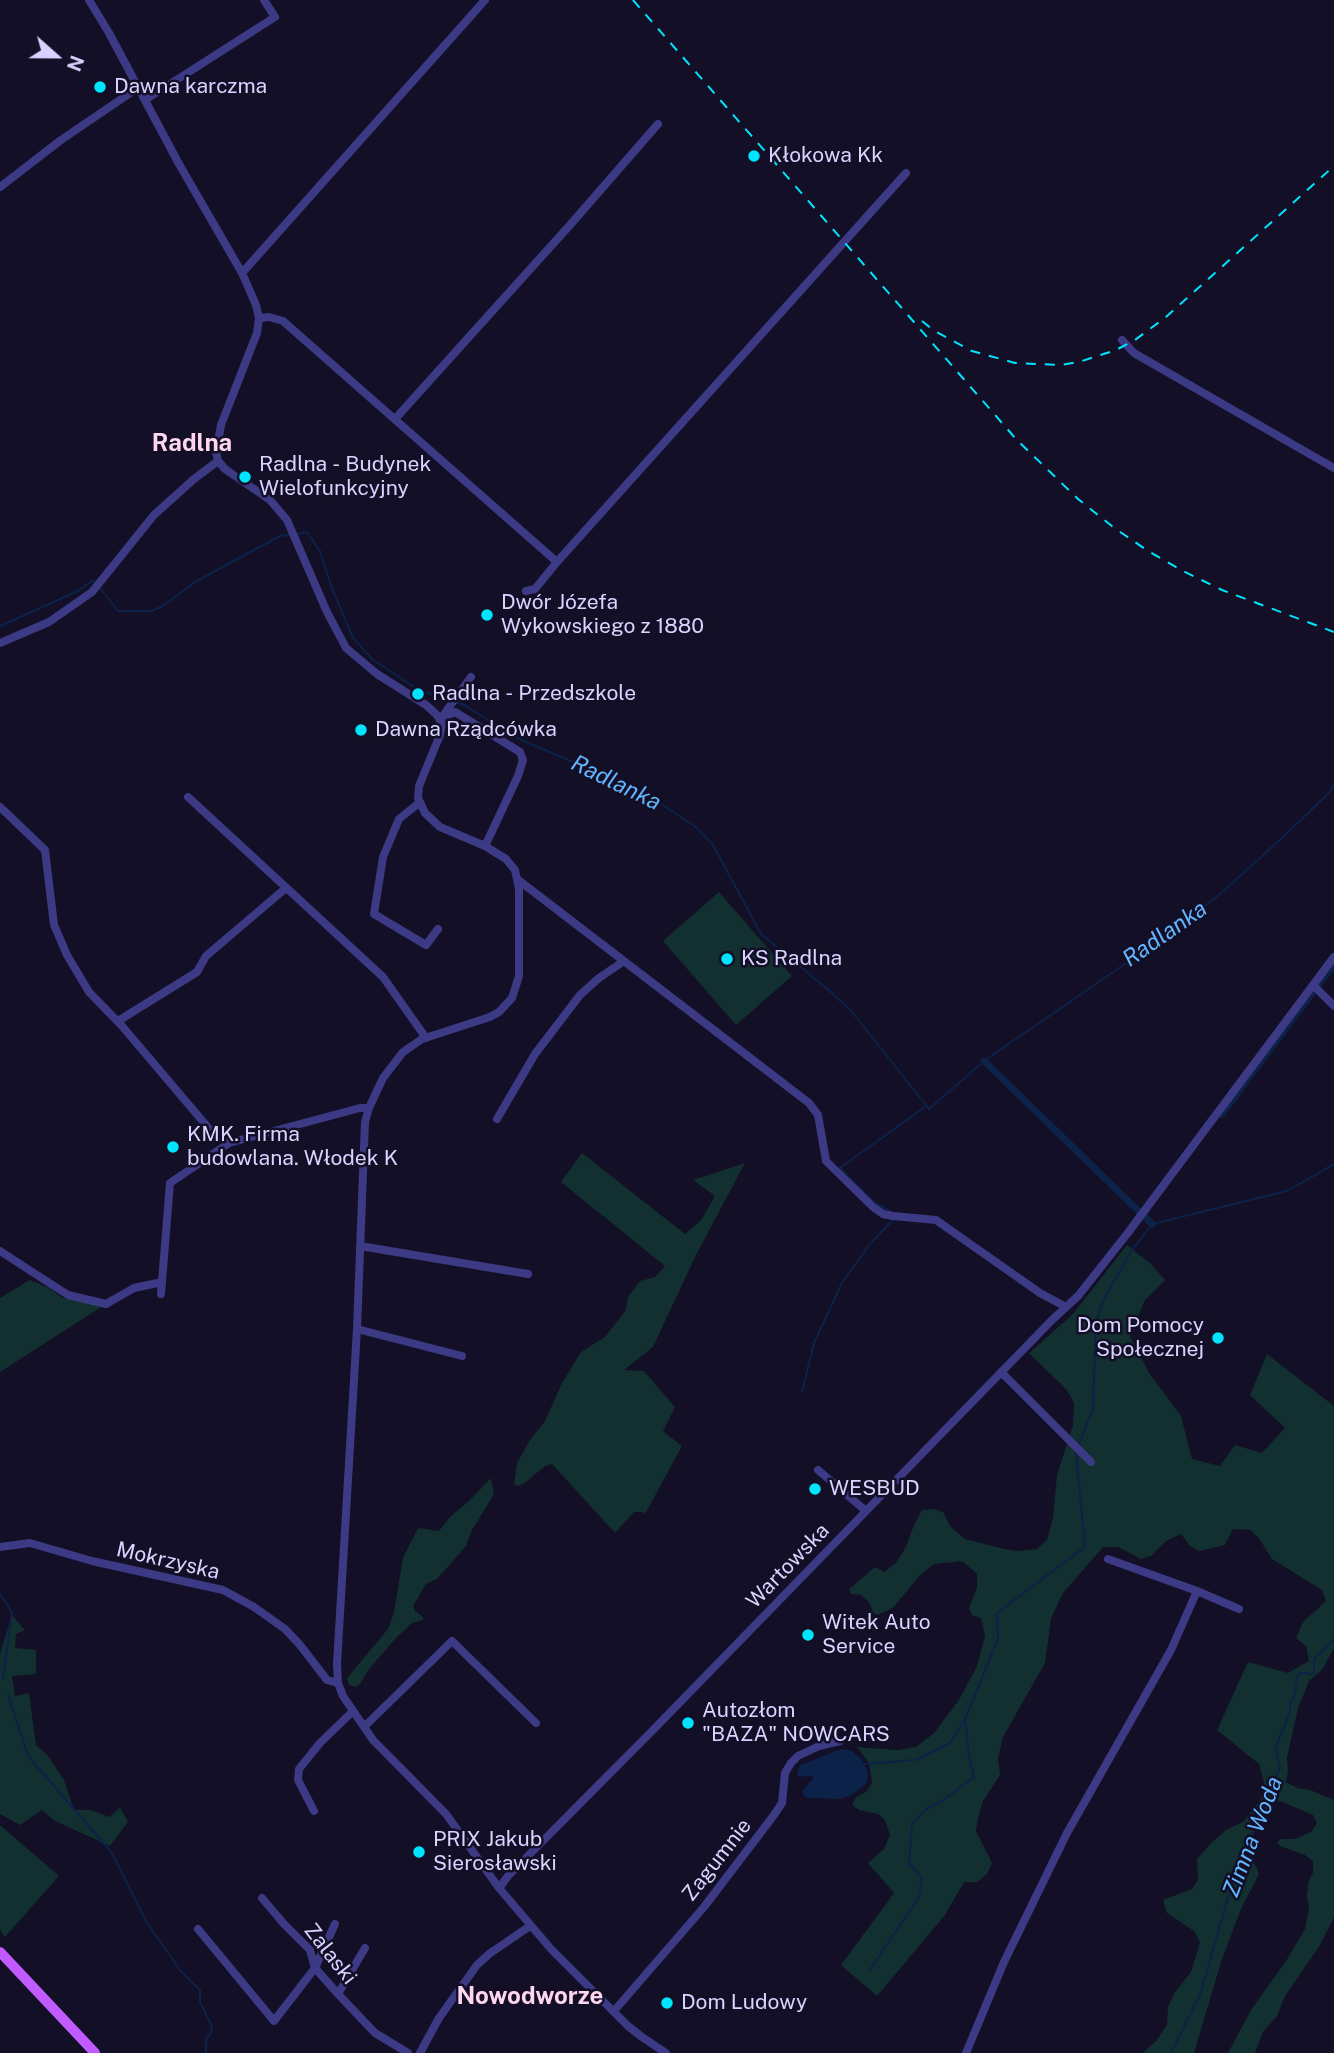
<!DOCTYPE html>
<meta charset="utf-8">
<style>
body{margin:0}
#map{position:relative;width:1334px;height:2053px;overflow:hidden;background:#130f26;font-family:"Public Sans",sans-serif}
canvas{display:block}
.north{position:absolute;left:21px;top:21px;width:70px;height:70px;-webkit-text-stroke:5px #130f26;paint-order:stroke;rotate:111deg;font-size:19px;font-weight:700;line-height:28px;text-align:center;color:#d9d4ff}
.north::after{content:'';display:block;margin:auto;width:24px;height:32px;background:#d9d4ff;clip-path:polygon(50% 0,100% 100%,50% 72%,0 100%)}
</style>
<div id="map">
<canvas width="1334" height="2053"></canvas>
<div class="north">N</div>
</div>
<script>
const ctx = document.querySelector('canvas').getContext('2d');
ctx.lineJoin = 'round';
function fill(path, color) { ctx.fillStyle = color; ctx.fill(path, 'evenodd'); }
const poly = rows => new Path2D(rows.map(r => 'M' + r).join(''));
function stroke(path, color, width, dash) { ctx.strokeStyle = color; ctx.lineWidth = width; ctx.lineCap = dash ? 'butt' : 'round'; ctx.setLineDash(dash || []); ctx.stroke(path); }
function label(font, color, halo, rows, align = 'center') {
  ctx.font = font + ' "Public Sans",sans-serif'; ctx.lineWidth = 5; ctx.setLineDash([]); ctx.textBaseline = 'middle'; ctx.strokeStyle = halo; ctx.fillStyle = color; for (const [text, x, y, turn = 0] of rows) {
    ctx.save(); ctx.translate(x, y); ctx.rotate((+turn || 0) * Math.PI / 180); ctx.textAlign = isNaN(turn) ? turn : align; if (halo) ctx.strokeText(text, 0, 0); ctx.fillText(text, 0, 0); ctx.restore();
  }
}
const green = poly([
 [719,892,792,976,736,1025,663,941],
 [582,1153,685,1234,702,1219,715,1196,693,1180,745,1163,696,1255,653,1347,624,1370,644,1371,675,1407,663,1431,682,1446,645,1514,643,1512,634,1512,615,1533,552,1464,545,1466,525,1483,518,1486,514,1484,517,1463,530,1440,545,1421,562,1383,581,1352,605,1337,626,1310,628,1297,640,1281,655,1277,665,1266,561,1182],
 [1127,1245,1151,1264,1165,1280,1145,1300,1130,1336,1149,1373,1181,1416,1192,1459,1220,1466,1235,1445,1262,1453,1285,1428,1250,1395,1267,1354,1334,1406,1334,1648,1322,1670,1309,1681,1298,1708,1287,1758,1288,1771,1286,1782,1297,1788,1310,1790,1334,1800,1334,1917,1320,1945,1285,1996,1277,2016,1263,2032,1255,2053,1228,2053,1251,2010,1288,1958,1305,1929,1309,1909,1307,1895,1309,1880,1313,1873,1313,1861,1305,1855,1280,1846,1277,1842,1281,1839,1295,1839,1311,1832,1317,1823,1313,1815,1280,1801,1275,1802,1252,1832,1250,1844,1253,1850,1253,1860,1259,1874,1241,1909,1221,1962,1194,2053,1143,2053,1157,2040,1167,2025,1168,2007,1175,1992,1191,1972,1200,1942,1194,1931,1167,1913,1163,1900,1192,1889,1198,1880,1197,1859,1211,1843,1226,1830,1243,1822,1261,1799,1264,1782,1259,1764,1217,1730,1248,1662,1288,1673,1309,1661,1306,1646,1296,1638,1303,1622,1326,1601,1322,1590,1272,1559,1260,1540,1251,1530,1233,1529,1225,1545,1199,1551,1189,1545,1181,1534,1166,1541,1151,1556,1141,1559,1118,1547,1103,1547,1063,1593,1051,1618,1045,1663,1003,1737,998,1759,1000,1775,983,1801,978,1817,976,1831,992,1863,987,1874,977,1882,964,1882,945,1915,877,1996,841,1965,894,1893,868,1863,884,1849,890,1835,885,1820,878,1814,859,1810,852,1805,856,1797,866,1792,872,1783,869,1763,857,1747,898,1750,916,1747,934,1733,959,1700,977,1666,985,1636,981,1618,972,1615,969,1608,977,1588,977,1574,962,1561,934,1564,920,1575,893,1608,877,1615,873,1612,869,1602,861,1595,851,1594,849,1589,875,1567,884,1572,896,1563,906,1547,914,1525,922,1510,933,1509,943,1512,950,1526,965,1539,1004,1549,1019,1551,1037,1549,1047,1540,1053,1518,1057,1475,1073,1425,1074,1403,1067,1390,1029,1353,1073,1314],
 [30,1280,51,1289,62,1298,106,1304,0,1372,0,1298],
 [491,1478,494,1494,472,1530,466,1546,437,1579,426,1584,413,1606,415,1611,423,1617,423,1620,412,1623,396,1638,369,1669,360,1684,356,1687,349,1685,347,1678,388,1629,394,1612,403,1558,418,1528,439,1531,451,1516,469,1501],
 [12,1615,25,1630,16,1634,15,1648,36,1650,36,1674,12,1676,15,1696,29,1693,36,1745,48,1756,64,1780,74,1810,90,1810,110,1817,120,1807,128,1822,110,1846,55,1821,42,1810,20,1825,0,1814,0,1654],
 [0,1825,59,1876,5,1937,0,1930]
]);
const water = poly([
 [841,1749,852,1751,861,1759,867,1770,868,1779,865,1785,850,1796,839,1799,808,1798,803,1795,803,1790,814,1777,808,1776,799,1777,797,1775,800,1765]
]);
const stream = poly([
 [298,534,307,532,320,551,331,586,353,638,373,660,419,690,451,701],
 [99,587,118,611,151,611,163,606,195,582,280,536,289,535],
 [0,626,78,591,93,580,95,583],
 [456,702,464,705,519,739,641,791,696,827,713,845,761,934,832,993,852,1012,929,1109,984,1061,1135,957,1218,896,1283,837,1330,792,1334,785],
 [890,1211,875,1203,840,1168,925,1107],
 [802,1392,814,1343,842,1283,870,1244,893,1220],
 [1079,1444,1093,1408,1096,1321,1104,1299,1132,1250,1152,1224,1287,1191,1334,1164],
 [0,1594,12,1612,3,1679],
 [8,1694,28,1756,112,1853,146,1921,180,1970,200,1990,200,2002,212,2027,211,2033,206,2039,206,2053],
 [864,1764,915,1760,950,1743,965,1719],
 [869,1971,919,1897,922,1878,909,1863,912,1824,925,1810,942,1801,974,1777,969,1755,965,1719,998,1639,997,1613,1085,1547,1076,1453],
 [1171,2053,1201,1992,1230,1891,1280,1767,1275,1749,1290,1712,1290,1702,1294,1696,1298,1674,1302,1673,1314,1674,1314,1659,1326,1648,1334,1639]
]);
const canal = poly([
 [984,1061,1152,1224],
 [1221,1115,1334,964]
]);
const minor = poly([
 [89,0,109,33,179,164,242,273,256,305,259,318,257,333,221,425,216,452,218,461,225,469,270,500,287,520,327,612,346,648,377,674,426,705,437,715,442,724,440,735,419,786,418,798,425,813,440,827,485,846,506,859,515,870,519,889,519,976,512,998,499,1012,490,1017,422,1039,403,1052,383,1078,369,1108,365,1122,357,1329,337,1664,338,1683,343,1696,373,1740,446,1814,499,1888,551,1949,628,2026,642,2037,666,2053],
 [145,100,275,17,264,0],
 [0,187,61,140,139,87],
 [242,273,485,0],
 [259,318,269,317,283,321,557,562],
 [1122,340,1134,353,1334,468],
 [395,419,570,225,658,124],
 [526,591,535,589,557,562,906,173],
 [0,643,49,622,92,592,154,515,194,479,218,461],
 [442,717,471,677],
 [440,719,455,712,520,752,523,760,518,776,485,846],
 [188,797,383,977,426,1038],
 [419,803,399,819,383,857,374,914,426,945,438,929],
 [0,807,45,850,54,925,67,955,89,992,122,1026,211,1131,229,1143],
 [517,879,809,1103,818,1115,826,1161,873,1207,883,1214,893,1216,936,1220,1040,1293,1066,1307],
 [1313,985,1334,1006],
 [118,1021,197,972,206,956,286,888],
 [497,1119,535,1054,580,995,599,978,624,961],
 [360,1246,528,1274],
 [0,1251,68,1295,106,1304,134,1288,162,1282],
 [161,1294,170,1183,229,1143,360,1108,369,1108],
 [357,1329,462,1356],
 [1001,1372,1091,1462],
 [818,1470,866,1511],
 [0,1547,30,1543,92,1561,223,1590,254,1607,285,1629,300,1645,327,1680,338,1683],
 [1108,1559,1197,1591,1239,1609],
 [364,1727,452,1641,536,1723],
 [314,1811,298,1780,299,1769,320,1743,352,1712],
 [499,1888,508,1876,654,1729,1052,1320,1078,1296,1127,1234,1334,957],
 [262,1898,284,1924,310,1950,315,1968,338,1994,375,2033,408,2053],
 [198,1929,274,2021,315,1968,335,1924],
 [338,1994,365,1948],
 [614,2011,704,1907,774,1815,782,1803,785,1773,791,1763,798,1756,819,1746,840,1741],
 [420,2053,439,2018,477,1965,489,1954,530,1926],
 [966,2053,1004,1962,1067,1833,1171,1650,1197,1591]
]);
const major = poly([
 [0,1952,95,2053]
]);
const rail = poly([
 [633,0,1016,439,1078,499,1113,527,1148,551,1183,571,1222,590,1334,632],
 [922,321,933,330,972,351,1015,363,1060,365,1079,362,1116,350,1135,340,1166,317,1334,166]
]);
const markers = [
 [100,87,7,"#00e5ff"],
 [754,156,7,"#00e5ff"],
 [245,477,7,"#00e5ff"],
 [487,615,7,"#00e5ff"],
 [418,694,7,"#00e5ff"],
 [361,730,7,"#00e5ff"],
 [727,959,7,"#00e5ff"],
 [173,1147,7,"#00e5ff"],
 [1218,1338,7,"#00e5ff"],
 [815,1489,7,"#00e5ff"],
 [808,1635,7,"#00e5ff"],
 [688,1723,7,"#00e5ff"],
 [419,1852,7,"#00e5ff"],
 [667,2003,7,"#00e5ff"]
];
const poiNames = [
 ["Dawna karczma",114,87],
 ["Kłokowa Kk",768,156],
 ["Radlna - Budynek",259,465],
 ["Wielofunkcyjny",259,489],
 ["Dwór Józefa",501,603],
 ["Wykowskiego z 1880",501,627],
 ["Radlna - Przedszkole",432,694],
 ["Dawna Rządcówka",375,730],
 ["KS Radlna",741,959],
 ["KMK. Firma",187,1135],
 ["budowlana. Włodek K",187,1159],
 ["Dom Pomocy",1204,1326,"right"],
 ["Społecznej",1204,1350,"right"],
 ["WESBUD",829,1489],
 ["Witek Auto",822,1623],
 ["Service",822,1647],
 ["Autozłom",702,1711],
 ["\"BAZA\" NOWCARS",702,1735],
 ["PRIX Jakub",433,1840],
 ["Sierosławski",433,1864],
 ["Dom Ludowy",681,2003]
];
const streetNames = [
 ["Mokrzyska",168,1561,13],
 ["Wartowska",788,1566,-46],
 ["Zagumnie",717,1860,-52],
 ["Zalaski",330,1954,52]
];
const waterNames = [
 ["Radlanka",616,783,26],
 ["Radlanka",1165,934,-35],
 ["Zimna Woda",1253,1837,-69]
];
const quarterNames = [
 ["Radlna",192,444],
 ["Nowodworze",530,1997]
];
fill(green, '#12302f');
fill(water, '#0c2248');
stroke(stream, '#0c2248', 2);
stroke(canal, '#0c2248', 7);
stroke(minor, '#3d3a85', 8);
stroke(major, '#c25bff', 10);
stroke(rail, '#00e5ff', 2, [10, 9]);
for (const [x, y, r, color] of markers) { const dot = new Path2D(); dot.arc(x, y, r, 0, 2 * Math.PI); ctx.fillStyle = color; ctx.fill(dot); stroke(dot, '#130f26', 2.5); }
label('21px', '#d9d4ff', '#130f26', poiNames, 'left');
label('21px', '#d9d4ff', '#130f26', streetNames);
label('italic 23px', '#62b6ff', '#130f26', waterNames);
label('bold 24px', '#ffd6f0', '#130f26', quarterNames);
</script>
